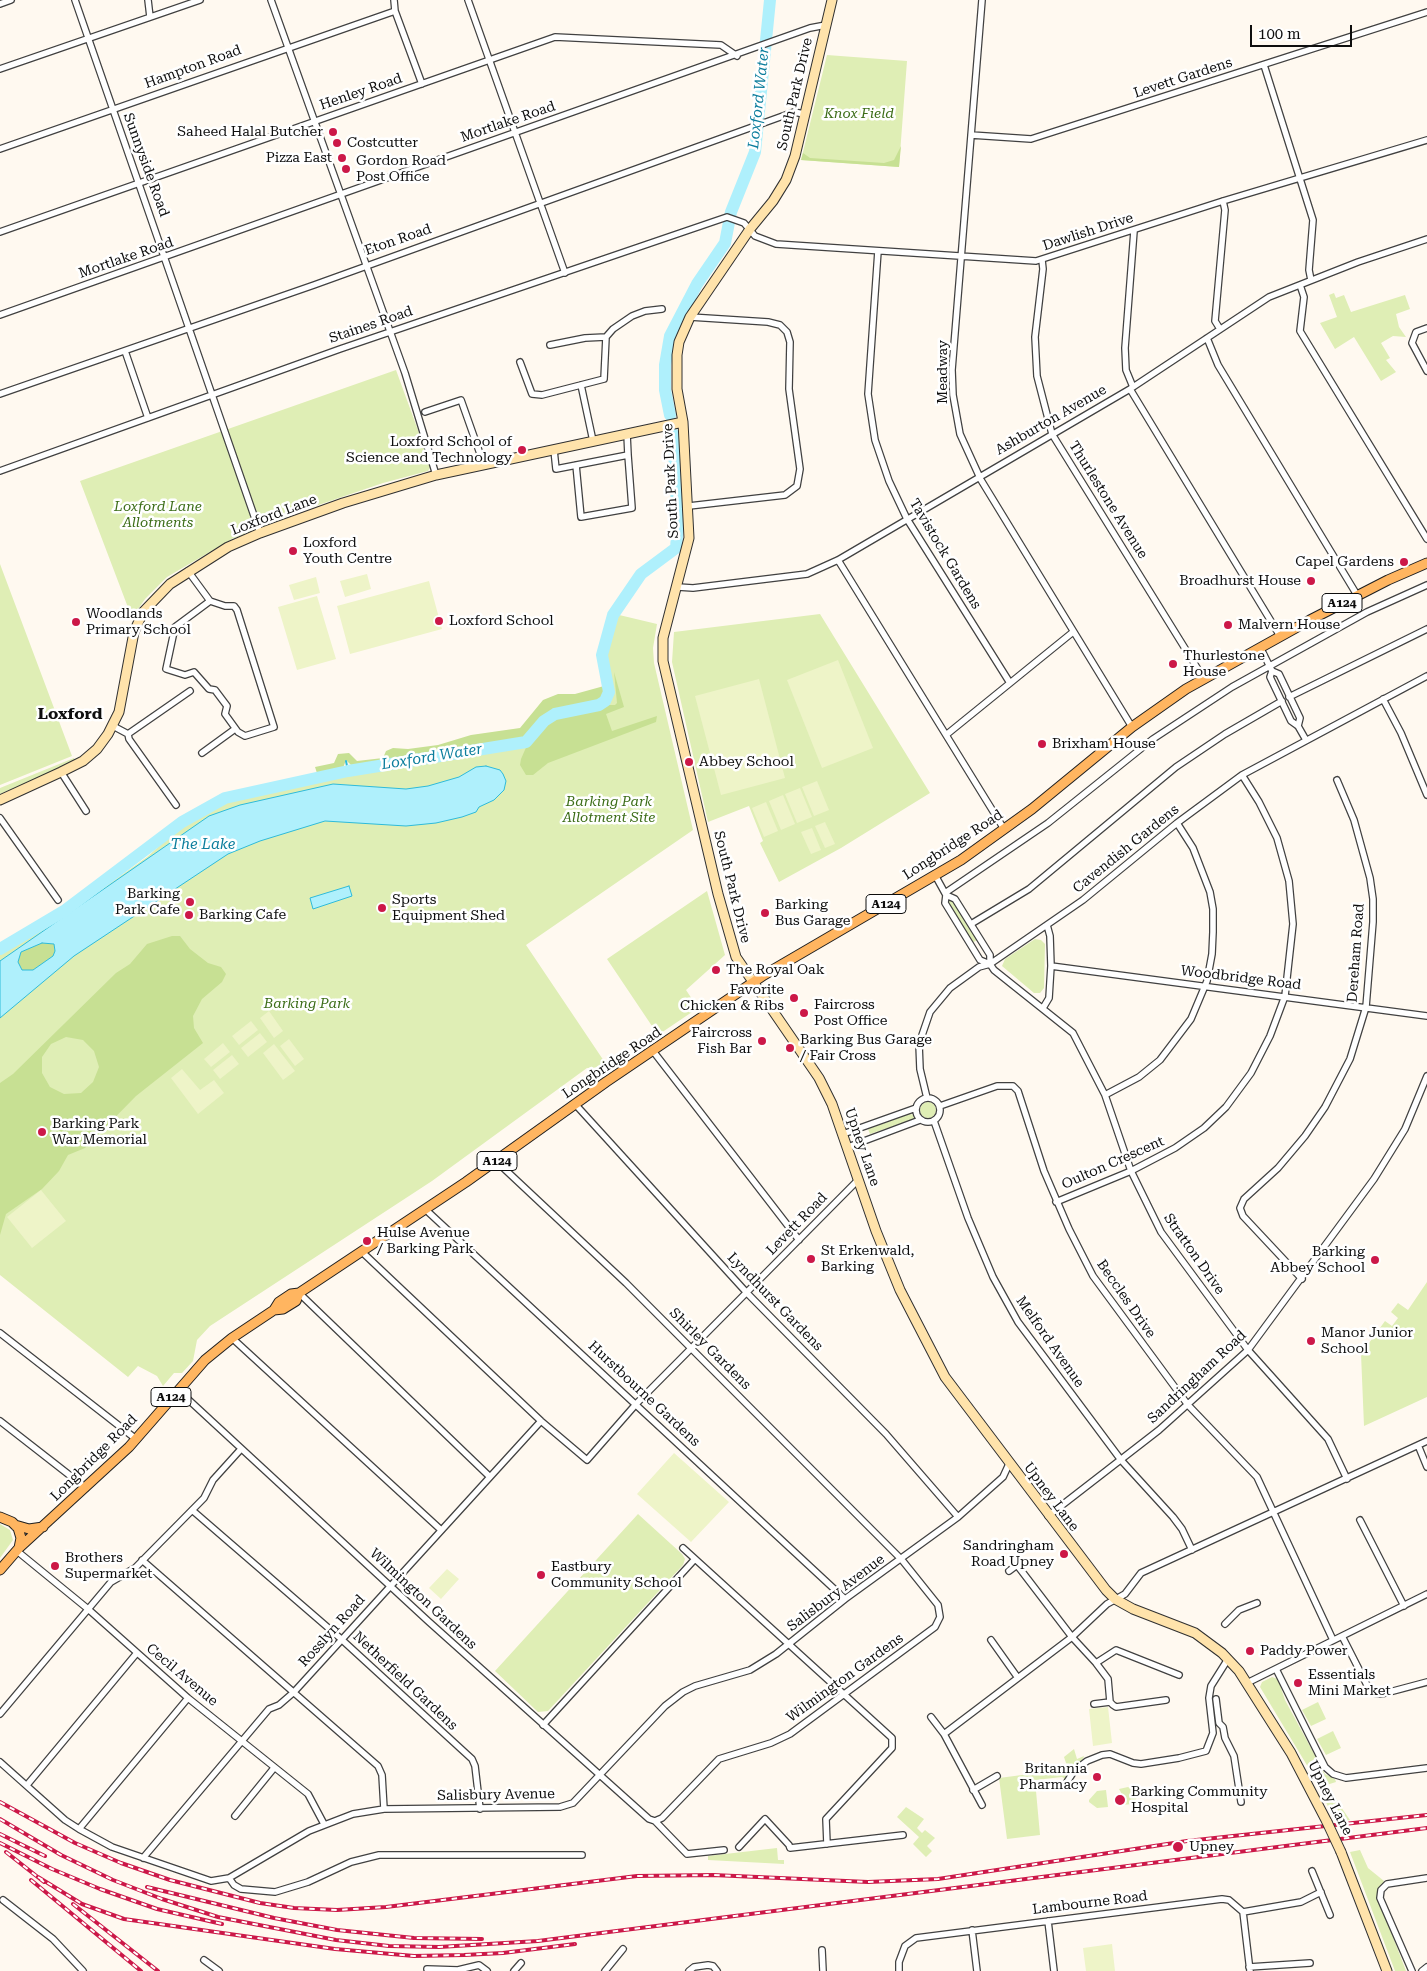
<!DOCTYPE html>
<style>
body{margin:0}
#map{position:relative;width:1427px;height:1971px;overflow:hidden;background:#fff9f0;font-family:"Roboto Serif",serif}
canvas{display:block}
.scale{position:absolute;left:1250px;top:25px;width:102px;height:22px;box-sizing:border-box;border:2px solid #0e0e0e;border-top:0;padding-left:6px;font-size:15px;line-height:18px;white-space:nowrap;color:#0e0e0e;-webkit-text-stroke:4px #fff;paint-order:stroke}
</style>
<div id="map">
<canvas width="1427" height="1971"></canvas>
<div class="scale">100 m</div>
</div>
<script>
const ctx = document.querySelector('canvas').getContext('2d');
ctx.lineJoin = 'round';
function fill(path, color) { ctx.fillStyle = color; ctx.fill(path, 'evenodd'); }
const poly = rows => new Path2D(rows.map(r => 'M' + r).join(''));
function stroke(path, color, width, dash) { ctx.strokeStyle = color; ctx.lineWidth = width; ctx.lineCap = dash ? 'butt' : 'round'; ctx.setLineDash(dash || []); ctx.stroke(path); }
function label(font, color, halo, rows, align = 'center') {
  ctx.font = font + ' "Roboto Serif",serif'; ctx.lineWidth = 5; ctx.setLineDash([]); ctx.textBaseline = 'middle'; ctx.strokeStyle = halo; ctx.fillStyle = color; for (const [text, x, y, turn = 0] of rows) {
    ctx.save(); ctx.translate(x, y); ctx.rotate((+turn || 0) * Math.PI / 180); ctx.textAlign = isNaN(turn) ? turn : align; if (halo) ctx.strokeText(text, 0, 0); ctx.fillText(text, 0, 0); ctx.restore();
  }
}
const green = poly([
 [827,55,907,61,899,167,801,160],
 [1334,293,1336,298,1344,295,1351,312,1405,295,1410,309,1396,314,1399,327,1406,337,1393,336,1381,343,1390,358,1386,360,1396,372,1381,381,1354,337,1335,349,1320,323,1337,317,1329,295],
 [396,370,431,466,428,471,383,483,295,513,232,539,167,577,145,599,132,618,80,481],
 [0,564,72,756,0,785],
 [615,614,657,624,653,648,654,663,693,830,526,945,608,1067,587,1068,432,1181,210,1326,197,1340,193,1361,182,1373,174,1373,163,1386,157,1376,138,1366,128,1377,0,1275,0,953,85,901,147,857,187,821,223,801,364,770,525,744,535,737,540,728,555,716,603,705,610,695,604,651],
 [820,614,930,793,841,848,779,882,760,843,763,841,749,806,708,822,672,662,674,632],
 [74,758,75,760,33,780,0,794,0,788],
 [707,891,725,955,686,990,698,1008,658,1035,607,959],
 [949,900,953,900,977,940,972,943,948,904],
 [1035,939,1041,940,1045,944,1044,988,1040,993,1034,993,1002,966,1005,959],
 '920 1110a8 8 0 1 1 16 0a8 8 0 1 1-16 0Z',
 [910,1114,914,1115,914,1119,870,1134,868,1129],
 [1427,1282,1427,1397,1364,1426,1361,1354,1385,1321,1392,1326,1398,1318,1391,1312,1398,1303,1408,1310],
 [638,1514,682,1554,685,1559,683,1565,548,1711,538,1712,495,1671],
 [0,1524,10,1530,13,1540,0,1558],
 [1272,1677,1278,1679,1285,1700,1325,1774,1335,1779,1336,1782,1320,1787,1260,1687,1262,1682],
 [1318,1702,1326,1719,1311,1726,1302,1710],
 [1333,1731,1341,1748,1326,1755,1317,1739],
 [1074,1749,1077,1759,1084,1756,1083,1759,1070,1771,1065,1779,1062,1777,1035,1780,1040,1835,1007,1839,999,1778,1068,1769,1064,1757],
 [1128,1787,1138,1793,1138,1796,1133,1804,1121,1805,1120,1797,1123,1796,1119,1789],
 [1330,1787,1341,1807,1350,1820,1336,1823,1321,1792],
 [1106,1790,1108,1807,1097,1808,1089,1802,1089,1800,1097,1791],
 [906,1807,924,1819,917,1828,922,1833,925,1830,935,1838,927,1846,932,1851,926,1857,913,1844,919,1837,897,1817],
 [777,1848,778,1860,784,1860,784,1864,708,1860,708,1856],
 [1360,1850,1368,1868,1384,1881,1377,1895,1406,1971,1395,1971,1350,1852]
]);
const forest = poly([
 [901,146,899,167,801,160,803,153,810,158,884,163,894,160],
 [614,672,624,707,606,714,612,731,657,716,656,722,548,763,533,775,526,775,520,765,521,759,528,743,547,722,555,716,603,705,615,705,617,703],
 [604,686,605,694,601,700,550,712,540,720,530,735,522,739,352,766,346,760,343,768,317,773,315,767,334,763,338,754,349,753,357,761,383,758,386,751,393,748,408,749,438,745,471,735,520,728,543,700,558,694,575,694],
 [172,936,180,936,190,949,208,963,221,967,226,974,222,982,202,999,193,1016,194,1028,203,1043,136,1096,85,1148,68,1155,59,1171,42,1189,6,1214,0,1235,0,1083,13,1074,116,973,130,964,147,944],
 [66,1037,83,1040,94,1051,99,1067,93,1082,81,1093,64,1094,50,1087,42,1073,42,1057,51,1044],
 [42,943,54,944,55,951,53,956,33,970,22,970,18,962,21,952]
]);
const pitch = poly([
 [367,574,371,589,345,597,340,581],
 [316,577,320,593,294,600,289,585],
 [429,581,442,629,350,654,337,606],
 [317,596,336,659,297,670,278,607],
 [838,660,873,748,822,768,787,680],
 [759,679,785,778,721,795,695,696],
 [817,781,829,810,814,816,802,787],
 [800,788,812,817,797,823,785,794],
 [783,795,795,824,781,830,769,801],
 [766,802,778,831,764,837,752,808],
 [825,822,835,844,825,848,815,826],
 [812,828,821,850,811,854,801,832],
 [269,1011,283,1031,274,1038,260,1018],
 [251,1021,258,1030,239,1045,232,1036],
 [260,1033,267,1042,248,1057,241,1048],
 [289,1039,304,1059,295,1066,280,1046],
 [223,1043,230,1052,211,1067,204,1059],
 [274,1044,295,1071,283,1080,263,1053],
 [232,1055,239,1064,220,1079,213,1070],
 [182,1069,200,1090,214,1080,224,1093,198,1114,171,1078],
 [41,1190,66,1221,32,1248,7,1217],
 [674,1453,729,1502,691,1542,637,1494],
 [447,1569,459,1579,441,1599,429,1588],
 [1108,1707,1112,1743,1093,1746,1089,1709],
 [1112,1944,1115,1971,1086,1971,1083,1948]
]);
const water = poly([
 [486,766,500,770,503,774,506,781,504,790,494,800,479,807,476,812,462,817,436,823,406,826,325,821,260,841,228,854,74,956,0,1018,0,961,209,816,240,805,333,784,406,789,428,786,459,777,476,767,486,766],
 [42,943,54,944,55,951,53,956,33,970,22,970,18,962,21,952,42,943],
 [349,886,352,896,313,909,310,898,349,886]
]);
const stream = poly([
 [346,761,348,771]
]);
const river = poly([
 [670,415,665,390,665,365,670,336,697,284,725,243,731,212,755,152,770,0],
 [0,949,64,911,182,822,225,798,348,771,526,742,544,721,555,714,599,705,605,701,609,692,602,655,613,615,641,574,676,548,678,524,673,434]
]);
const street = poly([
 [75,0,260,533],
 [148,0,150,17],
 [271,0,405,373,436,475],
 [394,0,395,11,422,84],
 [468,0,565,273],
 [982,0,952,370,953,395,960,434,981,480,1132,727],
 [0,4,11,0],
 [1264,65,1313,220,1309,270,1311,280],
 [0,69,200,0],
 [971,135,1031,139,1427,12],
 [0,149,395,11],
 [0,232,555,37,721,45,737,56],
 [878,251,868,394,875,440,889,481,907,519,1010,683],
 [1042,260,1043,269,1035,337,1037,376,1052,434,1204,679],
 [1300,285,1304,297,1300,331,1427,539],
 [0,315,810,28,826,25],
 [1427,328,1416,332,1412,343,1427,371],
 [1220,329,1215,321,1225,210,1223,201],
 [1207,338,1218,365,1357,595],
 [550,345,585,338,606,337],
 [125,351,148,418],
 [520,362,532,394,542,395,604,379,606,337,613,329,632,316,645,311,662,309],
 [581,385,593,441],
 [1133,387,1126,370,1125,348,1134,231],
 [1130,389,1280,636],
 [0,394,314,285,794,112,804,114],
 [425,412,461,400,484,465],
 [554,450,556,469,628,455,627,434],
 [576,465,581,517,632,508,628,455],
 [0,471,340,349,727,217,744,223,755,236,776,244,1036,261,1223,201,1427,140],
 [689,506,785,495,797,486,800,469,789,389,790,342,787,332,780,325,768,322,690,317],
 [838,560,1004,829],
 [188,571,210,601,225,606,234,606,237,610,274,727,245,736,238,732,225,714,227,706,215,690,209,689,194,672,185,675,166,669,175,627,210,601],
 [678,587,693,588,807,574,838,560,1130,389,1269,297,1358,262,1427,239],
 [1260,647,1272,671,1270,677,1291,721,1298,726,1306,740],
 [1272,671,1279,674,1300,718,1298,726],
 [1289,697,1427,629],
 [1383,699,1401,733,1427,795],
 [113,726,128,734,129,739,176,805],
 [128,734,190,691],
 [946,735,1073,632],
 [202,753,235,729],
 [61,772,86,811],
 [0,818,58,900],
 [935,875,946,895],
 [945,893,1048,823,1153,739,1232,687,1367,612,1427,585],
 [971,924,1029,889,1176,767,1225,734,1282,701],
 [990,964,980,960,945,903,946,895,955,899,990,955,990,964,994,970,1073,1033,1105,1095,1131,1171,1161,1232,1248,1350,1328,1439,1347,1479],
 [1051,966,1427,1016],
 [1043,1008,1049,998,1051,966,1050,936,1047,925],
 [653,1051,799,1240],
 [1105,1095,1139,1077,1160,1060,1191,1019,1207,981,1212,954,1213,932,1213,909,1210,892,1193,848,1177,823],
 '916 1110a12 12 0 1 1 24 0a12 12 0 1 1-24 0Z',
 [927,1098,920,1069,919,1044,930,1012,950,988,979,967,990,964,1083,900,1177,823,1242,775,1427,676],
 [575,1104,747,1293,886,1434,958,1517],
 [940,1106,997,1086,1013,1086,1018,1091,1044,1171,1069,1229,1093,1276,1188,1405,1257,1477,1333,1640],
 [934,1121,968,1218,993,1277,1018,1322,1121,1460,1173,1517,1182,1529,1192,1550],
 [843,1134,916,1108],
 [848,1147,920,1120],
 [1056,1202,1131,1171,1175,1148,1204,1128,1226,1107,1251,1073,1270,1036,1285,996,1293,924,1289,881,1277,838,1259,802,1242,775],
 [425,1209,845,1599],
 [361,1251,541,1421,587,1460,637,1403,858,1180],
 [1302,1279,1243,1216,1240,1208,1244,1199,1278,1168,1305,1136,1325,1107,1350,1059,1366,1007,1373,922,1373,899,1370,878,1354,820,1337,780],
 [299,1293,489,1476],
 [0,1333,136,1439],
 [232,1338,440,1529],
 [178,1390,428,1621,649,1819,655,1821,662,1818,719,1759,771,1743,790,1734,935,1627,940,1617,938,1605,902,1560,626,1283,496,1161],
 [0,1421,86,1488],
 [1418,1445,1427,1467],
 [192,1510,340,1638,472,1759,475,1766,480,1809],
 [1048,1516,1159,1430,1248,1350,1374,1179,1405,1129,1427,1076],
 [1360,1520,1404,1606],
 [683,1548,892,1738,892,1748,826,1819,827,1844],
 [17,1551,88,1609,188,1698,308,1794,324,1824],
 [142,1560,378,1766,382,1775,384,1809],
 [1009,1571,1017,1565,1072,1637,1096,1663,1108,1679,1110,1702,1113,1705,1116,1707,1166,1700],
 [1225,1624,1239,1610,1257,1603],
 [1342,1636,1369,1689,1373,1693,1382,1694,1427,1682],
 [991,1640,1018,1678],
 [1096,1663,1116,1650,1179,1675],
 [1276,1669,1325,1767,1333,1774,1346,1778,1427,1768],
 [1247,1683,1427,1594],
 [1216,1699,1219,1723,1223,1727,1225,1738,1234,1756,1241,1802],
 [1094,1704,1110,1702],
 [0,1714,111,1582,135,1568,204,1498,213,1480,241,1449],
 [931,1717,944,1734,982,1805],
 [543,1725,695,1559],
 [944,1734,1072,1637,1107,1604,1125,1594,1141,1573,1427,1441],
 [0,1762,65,1820,79,1829,112,1847,211,1881,229,1878,309,1831,353,1814,384,1809,560,1807,573,1803,665,1706,683,1692,695,1686,750,1670,776,1654,845,1599,958,1517,1003,1477,1009,1464],
 [1067,1782,1074,1771,1087,1761,1102,1755,1110,1754,1133,1763,1141,1764,1179,1758,1206,1751,1213,1733,1209,1698,1211,1686,1228,1659],
 [27,1785,136,1654],
 [973,1790,997,1776],
 [235,1816,274,1768],
 [655,1821,687,1854,724,1850],
 [79,1829,188,1698],
 [739,1847,765,1819,789,1845,790,1848,903,1835],
 [143,1858,269,1709,279,1705,294,1692,541,1421],
 [1312,1871,1330,1915],
 [229,1878,234,1885,241,1889,275,1892,308,1882,351,1862,379,1855,582,1855],
 [3,1900,53,1939,83,1971],
 [1243,1912,1301,1902,1321,1892],
 [1048,1921,1054,1971],
 [972,1930,977,1971],
 [822,1950,823,1971],
 [204,1960,219,1971],
 [1249,1967,1310,1963],
 [427,1969,458,1970,479,1965,487,1971],
 [514,1971,521,1963],
 [605,1971,623,1949],
 [689,1971,694,1967,708,1965,713,1966,717,1971],
 [899,1971,899,1962,905,1946,916,1938,1222,1899,1229,1900,1243,1912,1250,1971],
 [1412,1971,1380,1898,1381,1890,1387,1884,1427,1878],
 [1422,1971,1427,1967]
]);
const secondary = poly([
 [832,0,795,156,786,180,773,201,750,229,690,317,679,342,677,355,677,389,683,422,689,538,663,638,663,661,718,894,736,957,819,1078,832,1104,876,1231,900,1290,945,1377,1106,1590,1115,1599,1133,1609,1195,1633,1222,1653,1239,1671,1291,1753,1327,1822],
 [0,800,61,772,83,761,97,749,108,734,119,712,134,632,143,612,170,584,228,547,260,533,343,503,436,475,683,422],
 [1341,1852,1387,1971]
]);
const primary = poly([
 [274,1310,283,1309,296,1301,299,1293],
 [0,1517,12,1522,18,1528,21,1538,19,1548,0,1570],
 [15,1525,29,1529,43,1527],
 [19,1548,129,1447,205,1360,232,1338,274,1310,279,1302,291,1294,299,1293,466,1182,606,1082,764,975,961,860,1032,809,1132,727,1186,689,1310,620,1388,580,1427,563]
]);
const rail = poly([
 [0,1802,75,1843,121,1863,170,1880,260,1903,294,1908,337,1910,386,1907,637,1876,713,1875,868,1882,938,1879,1187,1841,1427,1815],
 [0,1819,61,1855,113,1880,162,1899,218,1917,336,1940,389,1946,439,1947,538,1941,1427,1828],
 [0,1834,45,1856],
 [0,1843,52,1869,100,1889,157,1909,222,1924],
 [6,1852,44,1882],
 [38,1877,82,1904,124,1919,335,1949,414,1956,464,1955,503,1953,575,1944],
 [31,1880,141,1971],
 [147,1887,274,1918,337,1930,414,1938,482,1939],
 [73,1904,158,1971]
]);
const secondaryBridge = poly([
 [1327,1822,1341,1852]
]);
const markers = [
 [333,132,5,"#cc1848"],
 [337,143,5,"#cc1848"],
 [342,158,5,"#cc1848"],
 [346,169,5,"#cc1848"],
 [522,450,5,"#cc1848"],
 [293,551,5,"#cc1848"],
 [1404,562,5,"#cc1848"],
 [1311,581,5,"#cc1848"],
 [439,621,5,"#cc1848"],
 [76,622,5,"#cc1848"],
 [1228,625,5,"#cc1848"],
 [1173,664,5,"#cc1848"],
 [1042,744,5,"#cc1848"],
 [689,762,5,"#cc1848"],
 [190,902,5,"#cc1848"],
 [382,908,5,"#cc1848"],
 [765,913,5,"#cc1848"],
 [189,915,5,"#cc1848"],
 [716,970,5,"#cc1848"],
 [794,998,5,"#cc1848"],
 [804,1013,5,"#cc1848"],
 [762,1041,5,"#cc1848"],
 [790,1048,5,"#cc1848"],
 [42,1132,5,"#cc1848"],
 [367,1241,5,"#cc1848"],
 [811,1259,5,"#cc1848"],
 [1375,1260,5,"#cc1848"],
 [1311,1341,5,"#cc1848"],
 [1064,1554,5,"#cc1848"],
 [55,1566,5,"#cc1848"],
 [541,1575,5,"#cc1848"],
 [1250,1651,5,"#cc1848"],
 [1298,1683,5,"#cc1848"],
 [1097,1777,5,"#cc1848"],
 [1120,1800,6,"#cc1848"],
 [1178,1847,6,"#cc1848"]
];
const shields = [
 [1342,603,40],
 [886,904,40],
 [497,1161,40],
 [171,1397,40]
];
const shieldNames = [
 ["A124",1342,603],
 ["A124",886,904],
 ["A124",497,1161],
 ["A124",171,1397]
];
const streetNames = [
 ["Hampton Road",193,67,-20],
 ["Levett Gardens",1183,78,-18],
 ["Henley Road",361,92,-19],
 ["South Park Drive",795,94,-77],
 ["Mortlake Road",508,122,-19],
 ["Sunnyside Road",146,165,70],
 ["Dawlish Drive",1088,232,-18],
 ["Eton Road",398,240,-19],
 ["Mortlake Road",126,258,-19],
 ["Staines Road",371,325,-19],
 ["Meadway",943,372,-90],
 ["Ashburton Avenue",1051,420,-30],
 ["South Park Drive",671,481,-93],
 ["Thurlestone Avenue",1108,500,58],
 ["Loxford Lane",274,515,-21],
 ["Tavistock Gardens",945,554,59],
 ["Longbridge Road",953,845,-33],
 ["Cavendish Gardens",1126,849,-39],
 ["South Park Drive",732,887,76],
 ["Dereham Road",1356,953,-86],
 ["Woodbridge Road",1241,978,7],
 ["Longbridge Road",612,1063,-34],
 ["Upney Lane",862,1147,71],
 ["Oulton Crescent",1113,1163,-24],
 ["Levett Road",797,1224,-46],
 ["Stratton Drive",1194,1254,55],
 ["Beccles Drive",1126,1299,55],
 ["Lyndhurst Gardens",775,1302,46],
 ["Melford Avenue",1050,1342,55],
 ["Shirley Gardens",710,1349,45],
 ["Sandringham Road",1197,1377,-43],
 ["Hurstbourne Gardens",644,1394,43],
 ["Longbridge Road",94,1458,-45],
 ["Upney Lane",1051,1497,53],
 ["Salisbury Avenue",836,1593,-37],
 ["Wilmington Gardens",423,1599,43],
 ["Rosslyn Road",332,1631,-48],
 ["Cecil Avenue",182,1675,40],
 ["Wilmington Gardens",845,1678,-36],
 ["Netherfield Gardens",405,1681,43],
 ["Salisbury Avenue",496,1795,-1],
 ["Upney Lane",1330,1798,63],
 ["Lambourne Road",1090,1903,-7]
];
const parkNames = [
 ["Knox Field",859,114],
 ["Loxford Lane",158,507],
 ["Allotments",158,523],
 ["Barking Park",609,802],
 ["Allotment Site",609,818],
 ["Barking Park",307,1004]
];
const poiNames = [
 ["Saheed Halal Butcher",323,132,"right"],
 ["Costcutter",347,143],
 ["Pizza East",332,158,"right"],
 ["Gordon Road",356,161],
 ["Post Office",356,177],
 ["Loxford School of",512,442,"right"],
 ["Science and Technology",512,458,"right"],
 ["Loxford",303,543],
 ["Youth Centre",303,559],
 ["Capel Gardens",1394,562,"right"],
 ["Broadhurst House",1301,581,"right"],
 ["Woodlands",86,614],
 ["Primary School",86,630],
 ["Loxford School",449,621],
 ["Malvern House",1238,625],
 ["Thurlestone",1183,656],
 ["House",1183,672],
 ["Brixham House",1052,744],
 ["Abbey School",699,762],
 ["Barking",180,894,"right"],
 ["Park Cafe",180,910,"right"],
 ["Sports",392,900],
 ["Equipment Shed",392,916],
 ["Barking",775,905],
 ["Bus Garage",775,921],
 ["Barking Cafe",199,915],
 ["The Royal Oak",726,970],
 ["Favorite",784,990,"right"],
 ["Chicken & Ribs",784,1006,"right"],
 ["Faircross",814,1005],
 ["Post Office",814,1021],
 ["Faircross",752,1033,"right"],
 ["Fish Bar",752,1049,"right"],
 ["Barking Bus Garage",800,1040],
 ["/ Fair Cross",800,1056],
 ["Barking Park",52,1124],
 ["War Memorial",52,1140],
 ["Hulse Avenue",377,1233],
 ["/ Barking Park",377,1249],
 ["St Erkenwald,",821,1251],
 ["Barking",821,1267],
 ["Barking",1365,1252,"right"],
 ["Abbey School",1365,1268,"right"],
 ["Manor Junior",1321,1333],
 ["School",1321,1349],
 ["Sandringham",1054,1546,"right"],
 ["Road Upney",1054,1562,"right"],
 ["Brothers",65,1558],
 ["Supermarket",65,1574],
 ["Eastbury",551,1567],
 ["Community School",551,1583],
 ["Paddy Power",1260,1651],
 ["Essentials",1308,1675],
 ["Mini Market",1308,1691],
 ["Britannia",1087,1769,"right"],
 ["Pharmacy",1087,1785,"right"],
 ["Barking Community",1131,1792],
 ["Hospital",1131,1808],
 ["Upney",1189,1847]
];
const waterNames = [
 ["Loxford Water",759,98,-84],
 ["Loxford Water",432,757,-9],
 ["The Lake",203,845]
];
const quarterNames = [
 ["Loxford",70,714]
];
fill(green, '#dfeeb5');
fill(forest, '#c7e093');
fill(pitch, '#eef4c8');
fill(water, '#aff0fc');
stroke(water, '#2ebbda', 1);
stroke(stream, '#2ebbda', 2);
stroke(river, '#aff0fc', 12);
stroke(street, '#414141', 8);
stroke(secondary, '#303030', 11);
stroke(primary, '#1f1f1f', 11);
stroke(street, '#fff', 5.5);
stroke(secondary, '#ffe3ab', 9);
stroke(primary, '#ffb560', 9);
stroke(rail, '#cc1848', 4);
stroke(rail, '#fff', 2, [5.5]);
stroke(secondaryBridge, '#303030', 11, []);
stroke(secondaryBridge, '#ffe3ab', 9);
for (const [x, y, r, color] of markers) { const dot = new Path2D(); dot.arc(x, y, r, 0, 2 * Math.PI); ctx.fillStyle = color; ctx.fill(dot); stroke(dot, '#fff', 2); }
for (const [x, y, w] of shields) { const box = new Path2D(); box.roundRect(x - w / 2, y - 9.5, w, 19, 4); ctx.fillStyle = '#fff'; ctx.fill(box); stroke(box, '#0e0e0e', 1); }
label('bold 12px', '#0e0e0e', null, shieldNames);
label('14px', '#0e0e0e', '#fff', streetNames);
label('italic 14px', '#3c6d18', '#fff', parkNames);
label('14px', '#0e0e0e', '#fff', poiNames, 'left');
label('italic 15px', '#0c7e9d', '#fff', waterNames);
label('bold 16px', '#0e0e0e', '#fff', quarterNames);
</script>
